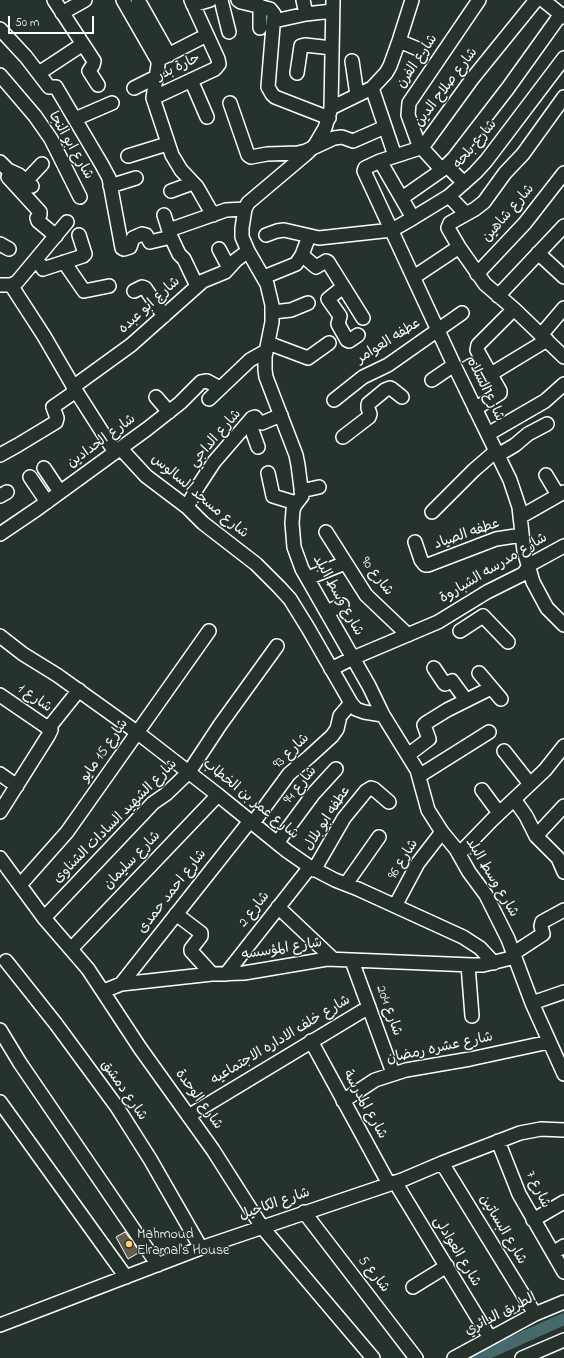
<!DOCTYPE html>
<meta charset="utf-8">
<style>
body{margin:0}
#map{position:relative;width:564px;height:1358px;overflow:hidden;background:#26332d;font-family:"Indie Flower",sans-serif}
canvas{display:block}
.scale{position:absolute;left:8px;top:16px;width:86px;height:18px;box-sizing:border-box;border:2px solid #fff;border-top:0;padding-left:5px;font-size:12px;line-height:14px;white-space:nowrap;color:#fff;-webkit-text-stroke:3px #26332d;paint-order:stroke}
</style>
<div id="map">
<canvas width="564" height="1358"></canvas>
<div class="scale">50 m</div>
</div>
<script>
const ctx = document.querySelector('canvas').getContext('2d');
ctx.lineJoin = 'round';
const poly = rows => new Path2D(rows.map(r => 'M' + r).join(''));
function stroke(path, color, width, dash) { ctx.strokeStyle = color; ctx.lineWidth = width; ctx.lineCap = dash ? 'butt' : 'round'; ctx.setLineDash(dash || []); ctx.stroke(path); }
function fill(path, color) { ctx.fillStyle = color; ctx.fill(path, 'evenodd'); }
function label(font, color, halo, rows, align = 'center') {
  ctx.font = font + ' "Indie Flower","Playpen Sans Arabic",sans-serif'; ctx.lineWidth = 3; ctx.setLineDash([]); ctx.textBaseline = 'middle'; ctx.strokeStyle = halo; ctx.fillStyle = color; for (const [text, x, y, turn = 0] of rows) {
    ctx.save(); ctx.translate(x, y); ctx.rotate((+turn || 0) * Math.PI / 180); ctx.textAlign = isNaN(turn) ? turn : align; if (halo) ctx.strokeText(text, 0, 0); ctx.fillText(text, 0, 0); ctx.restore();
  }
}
const canal = poly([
 [477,1358,564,1319]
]);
const building = poly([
 [125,1232,140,1252,128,1259,116,1237,125,1232]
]);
const minor = poly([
 [54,0,94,61,93,65,89,71,98,85],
 [123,0,158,61,158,65,153,98,172,155,181,170,197,187,213,215],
 [138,0,169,55],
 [221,0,229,32],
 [238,0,241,2,270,9,274,14,268,87,272,94,275,97,329,118],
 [303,0,306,14],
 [333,0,331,108,325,128,315,145,306,154,248,203,245,209,242,228,242,237,248,251,267,284,272,305,272,322,265,357,265,370,266,377,296,455,298,465,302,496,295,505,293,510,292,523,294,547,302,569,369,686,383,715,417,770,428,810,442,832,456,849,469,872,486,895,508,939,532,1003,564,1074],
 [536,0,472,79,424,145,417,149,380,161,365,168,364,171,454,365,510,480,519,507,524,551,533,582,547,608,564,625],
 [543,0,564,17],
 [193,5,210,0],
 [260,6,260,28],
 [62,13,85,0],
 [274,21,306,14,332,11],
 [0,29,26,57,49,87,56,87,102,165,109,178,122,248,124,249,130,247,133,238,142,234,146,235,150,242,171,237,179,254,184,259,197,286],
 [399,41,418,49],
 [162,58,207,35],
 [352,61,357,95],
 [39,73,83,44],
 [297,73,301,46,305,45,332,48],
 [0,75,35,116,51,139,80,197],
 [191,80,207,117],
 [134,88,156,77],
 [372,88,395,156],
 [564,97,523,154,505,173,484,202,475,209,450,223,448,228,459,247,485,284,514,309,564,357],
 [153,98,215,69,219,64,218,59,191,0],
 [230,103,248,155,251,157,267,154,298,153,306,151,334,138,342,137,353,141,385,127],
 [331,108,372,88,386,73,390,66,399,41,412,0],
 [75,119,112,103],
 [421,147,442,170],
 [420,148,408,115,409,103,479,0],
 [128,156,167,144],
 [380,161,413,218],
 [0,162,8,170,19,175,32,186],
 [447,166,464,183],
 [8,177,40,212,40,215,37,218,38,221,56,236],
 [26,181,42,164],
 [110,186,136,178],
 [171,191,193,183],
 [449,196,466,214],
 [402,198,442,170,454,158,508,88,561,14],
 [164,215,171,237],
 [169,230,226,210,245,209],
 [266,235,277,231,284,230,319,238,392,230,413,218,449,196,475,173,486,161,564,58],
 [0,244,9,249],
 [219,249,229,268],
 [538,253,564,277],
 [302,255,316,267,326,261,328,262,363,318],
 [37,259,43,269,83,256,85,254,79,235],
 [64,262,84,291,109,286],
 [477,274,525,223,564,173],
 [264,277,296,264,302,255,309,236],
 [414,277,459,247],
 [0,285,11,285,17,282,67,222],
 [11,285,44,336,76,391,111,446,113,448,120,448,122,450,146,476,187,507,203,523,256,564,279,587,290,599,308,628,351,703,356,709,364,712,383,715],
 [343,287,328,299,340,316,338,324,347,340,349,341,358,335],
 [134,291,142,287,145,288,164,316],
 [498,296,564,226],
 [273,312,291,310,308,303],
 [541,335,564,308],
 [268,343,308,358,329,343],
 [491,374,547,340],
 [432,380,454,365],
 [73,387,131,345,203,281,225,272,236,260,248,251],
 [156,397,169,412],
 [209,399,250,360,266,351],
 [334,400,363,377,388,365,462,313],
 [475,409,497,395,500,393,500,391,477,350,478,345,514,309],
 [249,422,258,447],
 [488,434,545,401,564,384],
 [343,437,369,417,370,414,368,408,368,404,385,390,390,388,392,389,402,397],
 [0,455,18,445,56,422,57,418,53,407,76,391],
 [498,455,515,445,528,434,547,424],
 [44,468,60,492],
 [268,473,273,496,296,503],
 [546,475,558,495],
 [30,477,47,502],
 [301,491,319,487],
 [0,496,7,492],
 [187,507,197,488,214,462,252,418,255,417,259,422,262,423,281,415],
 [432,512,474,470,496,451],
 [520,517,564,492],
 [326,532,366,595,408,635],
 [0,534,37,509,147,429,180,403,201,382,207,381,220,388],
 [415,542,421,560,425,565,428,565,496,539,522,535],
 [308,578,345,563],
 [327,612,342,605],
 [460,631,483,616,508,642],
 [0,636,23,654,57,675,138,733,218,795,287,851,310,867,335,880,358,889,463,937,480,948,494,963],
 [434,668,444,683,445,684,452,681,466,700],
 [331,669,353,658,438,622,487,592,523,574,531,564,564,546],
 [479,673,501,699],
 [0,695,51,730],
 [504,751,530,784],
 [408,755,429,739,424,725,426,723,447,710,491,688],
 [0,774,17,786],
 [419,776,489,732],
 [482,790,499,813],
 [514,799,526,816,536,836,558,858,564,872],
 [0,812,48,736,51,730,51,725,79,690],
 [253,823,289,774,309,757,332,736,337,729,340,716,351,703],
 [536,836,564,806],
 [277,843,314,793,336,769],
 [459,854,492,820,545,770,564,746],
 [0,858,44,918,88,969,140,1048,213,1150,262,1227,373,1358],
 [314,870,344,818,366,791,371,788,374,789,389,802],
 [346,884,379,837],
 [20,885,67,832,209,631],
 [395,906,418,863,442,832],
 [278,907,333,959],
 [176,914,201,933,201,936,191,949,191,951,212,974],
 [44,918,153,803,166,794,189,772,220,725,277,646],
 [71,949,218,795],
 [514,953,543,934,541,926,542,922,564,910],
 [6,961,56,1024,117,1107,150,1159,201,1248],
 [352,961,393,1073],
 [468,965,472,1016],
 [226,974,310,867],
 [121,984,250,821],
 [104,991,121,984,212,974,244,973,327,959,472,965,483,965,515,957],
 [532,1003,564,992],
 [0,1030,20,1063,158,1265],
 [311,1041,389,1184],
 [343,1101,375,1080,406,1070,470,1059,549,1042],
 [0,1102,126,1277],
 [190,1115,369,1007],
 [498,1141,519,1194,564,1272],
 [442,1163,535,1314],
 [395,1182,490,1338],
 [304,1212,416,1358],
 [533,1220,564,1202],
 [553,1253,564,1246],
 [413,1287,447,1266],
 [0,1325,201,1248,402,1180,442,1163,520,1133,541,1129,564,1130],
 [454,1358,535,1314,564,1302],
 [522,1358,564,1340]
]);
const markers = [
 [129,1244,4,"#ffd166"]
];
const streetNames = [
 ["شارع الفرن",418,62,-56],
 ["حارة بدر",179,68,-25],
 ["شارع صلاح الدين",447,88,-53],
 ["شارع بلحه",476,145,-50],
 ["شارع ابو النجا",70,146,60],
 ["شارع شاهين",509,214,-49],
 ["شارع ابو عبده",150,306,-42],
 ["عطفه العوامر",389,342,-32],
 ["شارع السلام",484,389,64],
 ["شارع الداجي",216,439,-49],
 ["شارع الحدادين",102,442,-36],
 ["شارع مسجد السالوس",199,497,40],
 ["عطفه الصياد",467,535,-19],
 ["شارع مدرسه الشباروة",494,569,-31],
 ["شارع 90",376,577,53],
 ["شارع وسط البلد",337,596,61],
 ["شارع 1",34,699,35],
 ["شارع 15 مايو",105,751,-55],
 ["شارع 93",292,752,-44],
 ["شارع 94",301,786,-51],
 ["شارع عمر بن الخطاب",250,800,39],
 ["عطفه ابو بلال",328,819,-57],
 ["شارع الشهيد السادات الشناوى",116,822,-45],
 ["شارع 96",404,860,-58],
 ["شارع سليمان",133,861,-46],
 ["شارع وسط البلد",491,878,59],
 ["شارع احمد حمدى",173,892,-52],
 ["شارع 2",255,910,-52],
 ["شارع المؤسسه",282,950,-9],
 ["شارع 204",388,1011,70],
 ["شارع خلف الاداره الاجتماعيه",281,1041,-31],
 ["شارع عشره رمضان",440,1049,-12],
 ["شارع دمشق",123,1091,55],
 ["شارع الوحدة",198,1100,54],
 ["شارع المدرسة",364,1105,61],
 ["شارع 7",537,1190,64],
 ["شارع الكاحيل",275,1205,-19],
 ["شارع البساتين",502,1230,59],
 ["شارع العوادلى",456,1252,59],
 ["شارع 5",373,1275,52],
 ["الطريق الدائري",501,1315,-27]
];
const poiNames = [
 ["Mahmoud",137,1236],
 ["Elramal's House",137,1252]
];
stroke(canal, '#47696d', 12);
fill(building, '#655c4e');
stroke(building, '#fff', 1);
stroke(minor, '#fff', 16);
stroke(minor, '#26332d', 13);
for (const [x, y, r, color] of markers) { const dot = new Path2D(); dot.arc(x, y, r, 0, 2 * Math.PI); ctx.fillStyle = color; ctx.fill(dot); stroke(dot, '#26332d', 1.5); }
label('14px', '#fff', '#26332d', streetNames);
label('14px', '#fff', '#26332d', poiNames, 'left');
</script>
